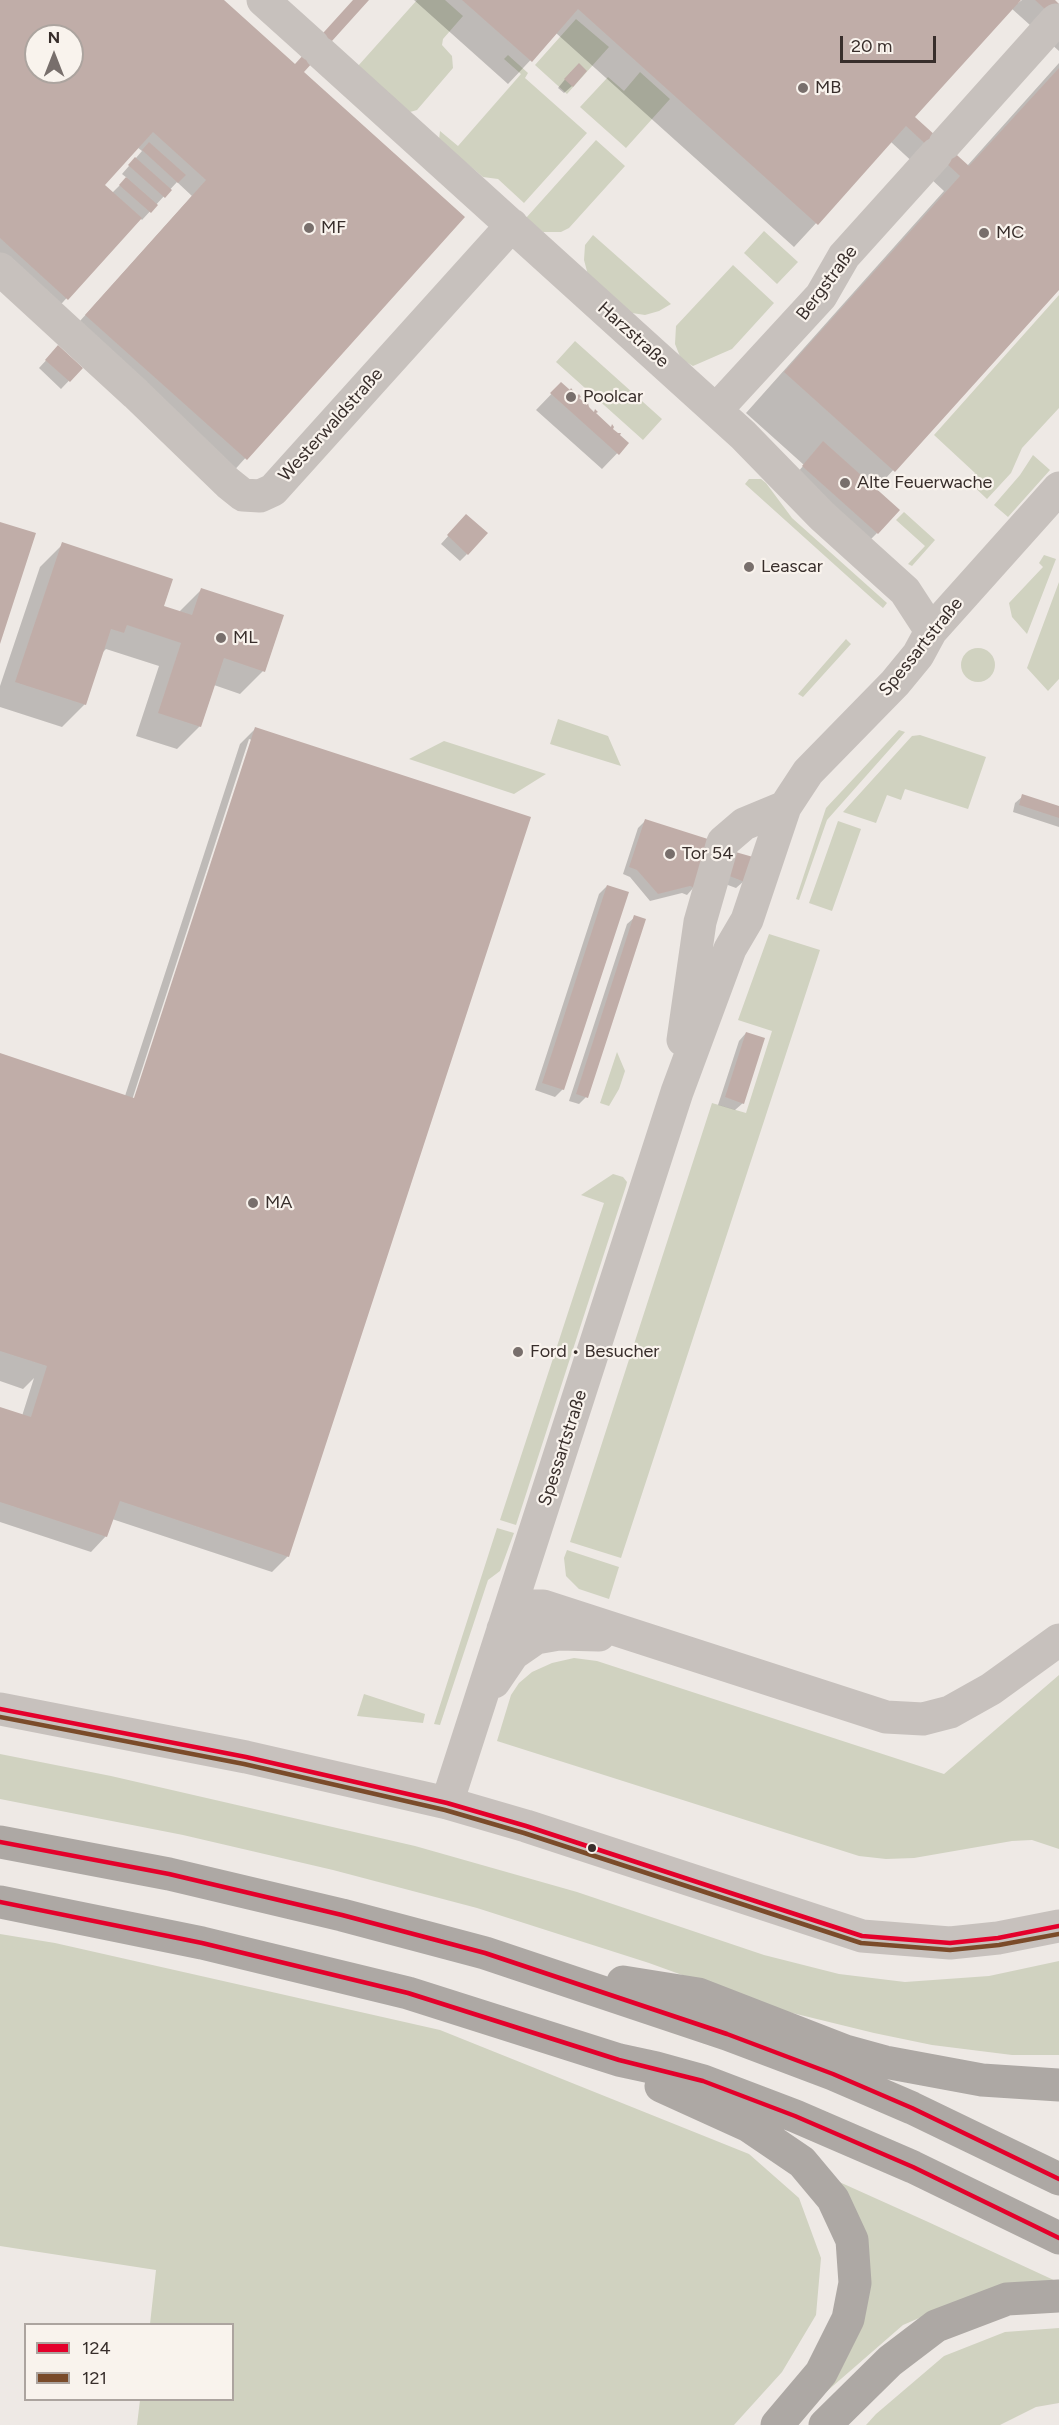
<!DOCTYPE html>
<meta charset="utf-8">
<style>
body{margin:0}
#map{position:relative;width:1059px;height:2425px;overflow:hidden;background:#eee9e5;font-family:Figtree,sans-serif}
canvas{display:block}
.legend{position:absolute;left:24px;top:2323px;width:210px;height:78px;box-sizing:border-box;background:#f9f3ed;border:2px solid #aca49f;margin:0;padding:8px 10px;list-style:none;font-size:18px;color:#382e2b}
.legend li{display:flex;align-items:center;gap:12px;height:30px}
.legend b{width:30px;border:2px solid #aca49f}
.north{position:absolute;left:24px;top:24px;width:60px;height:60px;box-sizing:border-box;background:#f9f3ed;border:2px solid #aca49f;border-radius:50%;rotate:0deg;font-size:16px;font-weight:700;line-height:24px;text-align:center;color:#382e2b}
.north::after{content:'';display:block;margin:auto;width:21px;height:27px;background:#786f6c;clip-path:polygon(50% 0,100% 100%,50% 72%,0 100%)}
.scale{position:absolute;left:840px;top:36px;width:96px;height:27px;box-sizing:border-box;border:3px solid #382e2b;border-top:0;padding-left:8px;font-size:18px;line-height:21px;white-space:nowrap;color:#382e2b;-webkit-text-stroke:4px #f9f3ed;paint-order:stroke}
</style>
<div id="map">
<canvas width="1059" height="2425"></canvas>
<ul class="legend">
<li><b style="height:8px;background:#e4002b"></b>124</li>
<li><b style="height:8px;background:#7a4b2a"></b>121</li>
</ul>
<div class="north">N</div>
<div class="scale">20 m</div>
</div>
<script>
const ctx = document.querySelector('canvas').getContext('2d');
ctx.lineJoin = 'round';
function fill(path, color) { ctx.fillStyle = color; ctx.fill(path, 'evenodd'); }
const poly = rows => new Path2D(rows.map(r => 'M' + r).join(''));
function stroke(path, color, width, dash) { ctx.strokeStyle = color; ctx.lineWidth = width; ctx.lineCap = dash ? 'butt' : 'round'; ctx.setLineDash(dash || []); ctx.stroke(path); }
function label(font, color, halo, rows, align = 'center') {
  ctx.font = font + ' Figtree,sans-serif'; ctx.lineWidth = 4.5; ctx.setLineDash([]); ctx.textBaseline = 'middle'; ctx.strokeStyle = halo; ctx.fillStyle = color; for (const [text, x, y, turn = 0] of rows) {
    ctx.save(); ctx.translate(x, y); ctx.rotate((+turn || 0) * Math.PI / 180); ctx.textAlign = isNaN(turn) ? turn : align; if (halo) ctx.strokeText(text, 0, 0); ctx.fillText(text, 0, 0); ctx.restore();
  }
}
const green = poly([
 [417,0,445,0,463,16,443,39,442,45,452,56,453,68,417,110,410,112,358,66],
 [576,19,609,47,567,94,535,65],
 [508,55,528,73,525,78,587,133,524,203,498,179,483,177,439,140,440,131,458,146,521,74,504,59],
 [640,72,670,99,626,148,580,107,608,77,624,91],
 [596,140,625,166,569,228,561,232,543,232,526,218],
 [764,231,798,262,777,284,744,253],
 [593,235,671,304,659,311,645,315,632,313,588,275,584,260,585,245],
 [733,265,774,303,732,349,693,366,681,359,675,344,676,326],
 [1059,295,1059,408,1022,448,1011,473,987,499,968,481,975,473,934,435],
 [575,341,662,419,643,440,556,362],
 [1033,455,1050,470,1008,517,994,505,1020,475],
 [749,479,761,479,766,483,792,518,887,603,883,608,876,602,745,484],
 [904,512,935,540,912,566,908,564,925,546,896,520],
 [1044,555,1056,559,1027,634,1012,617,1009,603,1043,567,1039,563],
 [1059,582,1059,679,1048,691,1027,668],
 [846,639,851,644,803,697,798,694],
 '961 665a17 17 0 1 1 34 0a17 17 0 1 1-34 0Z',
 [558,719,608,736,621,766,550,744],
 [899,730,905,732,827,820,799,900,796,899,826,808],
 [920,735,986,757,968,809,905,789,901,800,887,795,876,823,843,812,912,736],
 [444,741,546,774,514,794,409,759],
 [838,821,861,829,832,911,809,903],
 [769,934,820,950,621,1558,570,1542,712,1103,746,1113,772,1031,738,1020],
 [617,1052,625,1071,619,1089,609,1106,600,1103],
 [613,1174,623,1177,627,1182,626,1186,516,1525,500,1520,604,1203,581,1195],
 [497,1528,514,1533,500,1571,488,1580,440,1725,434,1724],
 [567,1550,619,1567,609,1599,579,1589,566,1576,564,1558],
 [574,1658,597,1661,944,1774,1059,1675,1059,1849,1032,1840,1012,1841,914,1858,886,1859,859,1856,497,1741,511,1695,519,1683,532,1672,552,1663],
 [364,1694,425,1714,423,1723,357,1716],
 [0,1754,111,1776,415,1846,577,1892,764,1955,839,1974,905,1982,989,1976,1059,1961,1059,2055,1012,2055,932,2045,874,2033,776,2009,649,1963,477,1908,333,1870,183,1835,0,1799],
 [0,1934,55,1943,440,2030,749,2154,799,2198,821,2258,816,2315,782,2372,734,2425,137,2425,140,2400,232,2400,232,2324,150,2324,156,2270,0,2246],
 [826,2176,926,2221,1058,2282,961,2300,903,2325,826,2392,856,2338],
 [1059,2328,1059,2403,1036,2407,1000,2425,866,2425,876,2414,944,2356,1005,2332]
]);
const shadow = poly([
 [0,0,222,0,295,65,354,0,367,0,302,72,463,217,230,475,71,331,192,196,177,182,142,220,140,218,52,314,0,268],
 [36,36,72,36,72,72,36,72],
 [137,147,142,151,122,174,127,178,112,193,103,185],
 [414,0,1018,0,1018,3,1022,0,1053,0,1059,5,1059,51,1011,8,913,117,967,166,1059,63,1059,288,875,490,877,533,870,540,796,474,804,465,746,413,944,191,891,142,794,247,556,33,508,84],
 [571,72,572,86,564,93,558,88],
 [51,355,81,368,61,389,39,368],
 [561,384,627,443,602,469,536,410],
 [459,524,467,554,460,561,441,544],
 [63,544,162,607,179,612,201,590,263,671,240,694,214,685,200,726,177,749,136,736,159,666,106,649,101,654,85,704,62,727,0,707,0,686,40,567],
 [255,729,288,1556,272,1572,112,1519,106,1536,91,1552,0,1522,0,1409,22,1416,34,1378,23,1389,0,1381,0,1054,125,1096,240,744],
 [249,739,252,740,101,1206,98,1205],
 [1023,796,1059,808,1059,827,1013,812,1015,803],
 [645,821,694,887,687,895,682,893,650,901,630,877,623,874,638,828],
 [725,860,744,881,736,888,717,881],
 [607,886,563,1089,555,1097,535,1090,599,894],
 [635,917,586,1097,579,1104,569,1101,627,924],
 [746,1033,743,1103,735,1110,718,1105,739,1041]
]);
const building = poly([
 [0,0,224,0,295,64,353,0,369,0,304,72,465,217,247,460,85,315,206,180,153,132,105,185,142,218,68,300,0,238],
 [36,36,72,36,72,72,36,72],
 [462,0,1021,0,915,117,969,166,1059,68,1059,290,895,472,784,372,960,176,906,126,818,225,578,9,532,62],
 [1035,0,1055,0,1059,4,1059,22],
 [579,63,587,71,573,87,564,79],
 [149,142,186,175,178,183,142,150],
 [135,157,172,190,165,198,128,165],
 [126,177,158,205,151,213,119,185],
 [58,345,83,368,70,382,45,360],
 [561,382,570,390,571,388,577,396,579,394,581,397,579,398,587,405,588,403,589,407,594,412,595,409,598,412,596,413,611,427,612,424,614,427,613,429,618,433,621,433,620,435,629,443,619,455,550,393],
 [823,441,900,510,878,534,802,466],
 [466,514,488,533,468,555,447,535],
 [0,522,36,533,0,644],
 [62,542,173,579,164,606,192,615,201,588,284,615,265,672,224,658,201,727,158,713,181,643,127,625,124,633,111,629,86,705,15,682],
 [255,727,531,817,289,1557,120,1501,107,1537,0,1502,0,1407,31,1417,47,1366,0,1351,0,1053,134,1098],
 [1022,794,1059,806,1059,818,1019,805],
 [645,819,711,840,695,888,690,886,658,894,637,870,629,867],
 [732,851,753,857,745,882,724,874],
 [607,885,629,892,564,1090,542,1083],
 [634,915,646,919,588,1098,576,1094],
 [746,1032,765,1038,744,1104,725,1097]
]);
const minor = poly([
 [263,0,313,45],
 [321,53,743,435,822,516,905,591,931,631],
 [945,144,1056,20],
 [0,269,136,394,228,483,243,495,260,496,273,490,512,225],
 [716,410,821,296,844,256,936,154],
 [683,1040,700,922,723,842,744,824,785,807],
 [503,1629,514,1614,526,1606,543,1606,886,1717,923,1719,950,1712,991,1689,1059,1640],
 [494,1682,513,1654,536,1638,559,1634,599,1635],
 [0,1709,246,1757,447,1803,526,1826,862,1936,950,1943,998,1938,1059,1926],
 [447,1803,677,1092,730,949,747,920,785,807,808,772,895,683,918,655,931,631,1059,488]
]);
const highway = poly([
 [0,1842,169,1874,342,1915,485,1953,727,2034,833,2074,912,2108,1059,2179],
 [0,1902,202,1943,408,1993,619,2060,656,2068,703,2081,795,2116,913,2167,1059,2238],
 [623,1982,698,1994,845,2051,885,2062,982,2080,1059,2085],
 [661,2086,749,2126,802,2162,833,2199,852,2240,855,2283,848,2319,821,2373,777,2425],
 [825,2425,890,2361,936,2326,1007,2299,1059,2296]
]);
const bus1 = poly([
 [0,1709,246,1757,447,1803,526,1826,862,1936,950,1943,998,1938,1059,1926],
 [0,1842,169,1874,342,1915,485,1953,727,2034,833,2074,912,2108,1059,2179],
 [0,1902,202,1943,408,1993,619,2060,703,2081,795,2116,913,2167,1059,2238]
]);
const bus2 = poly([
 [0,1717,244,1764,445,1810,524,1833,861,1943,950,1950,999,1945,1059,1934]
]);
const markers = [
 [803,88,6,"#786f6c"],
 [309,228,6,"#786f6c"],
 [984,233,6,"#786f6c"],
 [571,397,6,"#786f6c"],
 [845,483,6,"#786f6c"],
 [749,567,6,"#786f6c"],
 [221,638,6,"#786f6c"],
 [670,854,6,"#786f6c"],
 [253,1203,6,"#786f6c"],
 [518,1352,6,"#786f6c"],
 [592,1848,5,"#382e2b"]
];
const poiNames = [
 ["MB",815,88],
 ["MF",321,228],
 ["MC",996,233],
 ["Poolcar",583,397],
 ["Alte Feuerwache",857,483],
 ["Leascar",761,567],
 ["ML",233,638],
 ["Tor 54",682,854],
 ["MA",265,1203],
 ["Ford • Besucher",530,1352]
];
const streetNames = [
 ["Bergstraße",827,283,-53],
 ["Harzstraße",633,335,42],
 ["Westerwaldstraße",331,425,-48],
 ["Spessartstraße",921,647,-51],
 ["Spessartstraße",563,1448,-72]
];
fill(green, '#d0d2c0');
fill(shadow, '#0003');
fill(building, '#c0ada8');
stroke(minor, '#c7c1bd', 33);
stroke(highway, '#ada8a4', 33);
stroke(bus1, '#e4002b', 4.5);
stroke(bus2, '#7a4b2a', 4.5);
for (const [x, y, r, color] of markers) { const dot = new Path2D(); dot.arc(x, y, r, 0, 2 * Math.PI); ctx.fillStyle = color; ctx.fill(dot); stroke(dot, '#f9f3ed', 2); }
label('18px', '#382e2b', '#f9f3ed', poiNames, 'left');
label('18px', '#382e2b', '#f9f3ed', streetNames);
</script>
